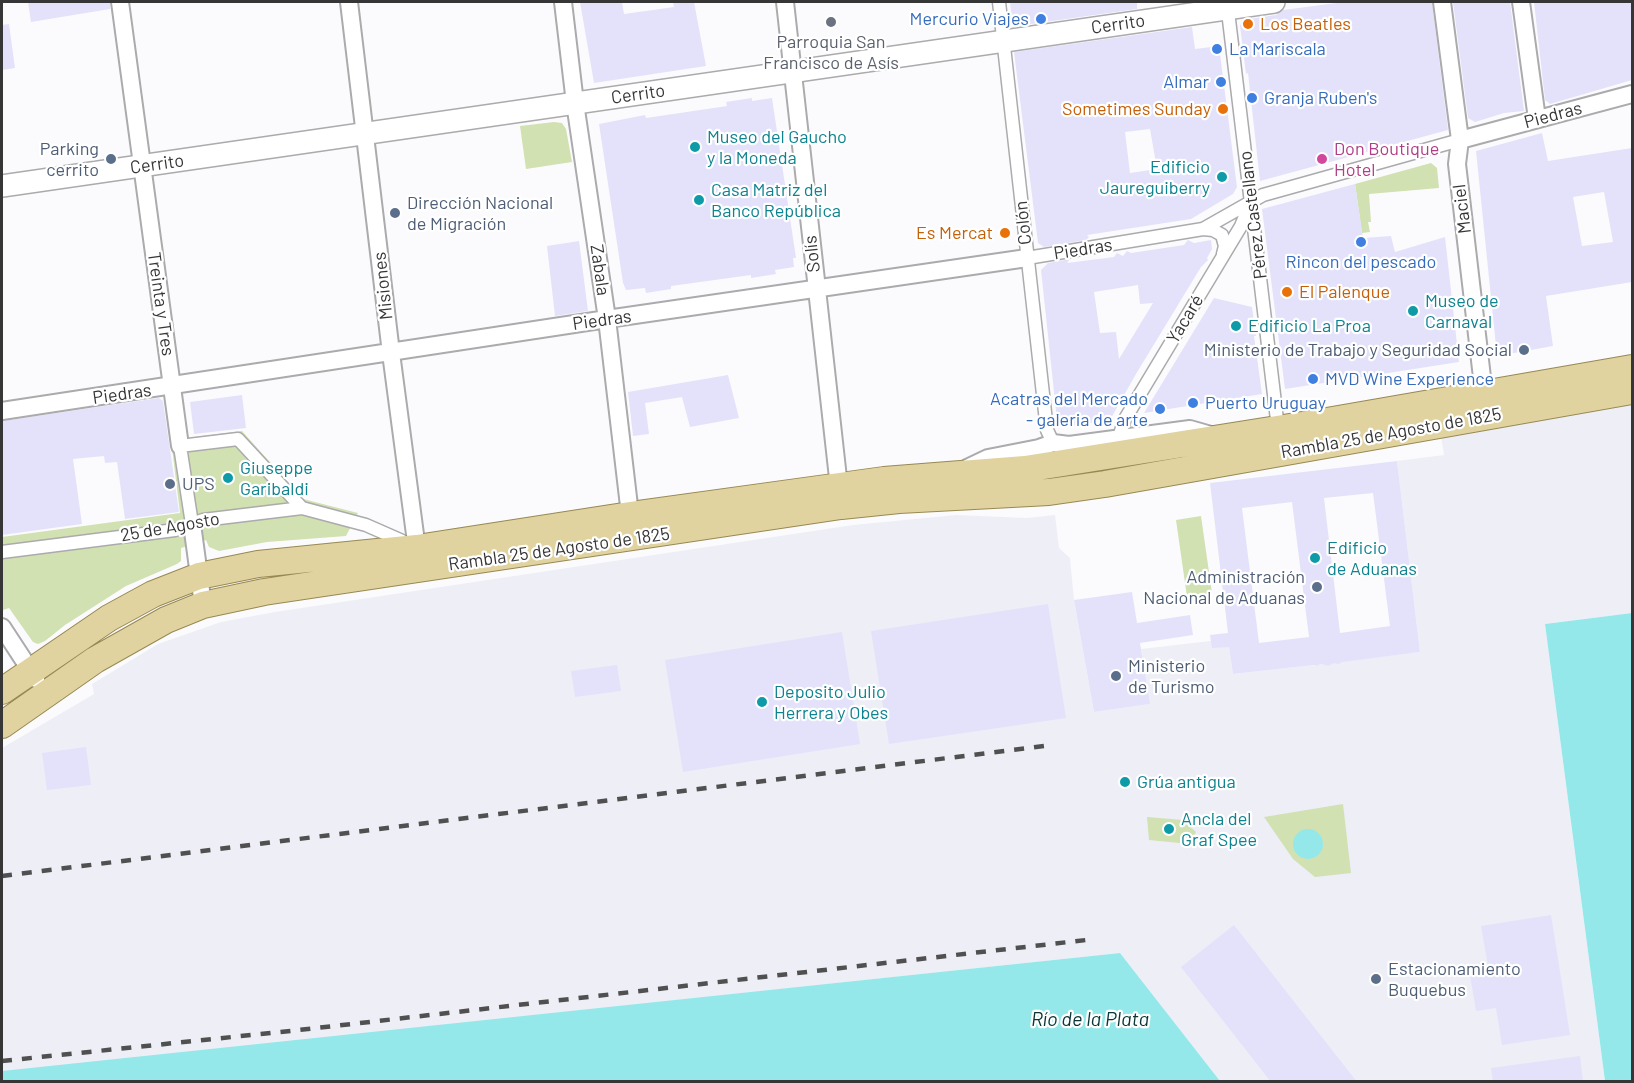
<!DOCTYPE html>
<meta charset="utf-8">
<style>
body{margin:0}
#map{position:relative;width:1634px;height:1083px;overflow:hidden;background:#fbfbfd;font-family:Barlow,sans-serif}
canvas{display:block}
.frame{position:absolute;inset:0;border:3px solid #363637;pointer-events:none}
</style>
<div id="map">
<canvas width="1634" height="1083"></canvas>
<div class="frame"></div>
</div>
<script>
const ctx = document.querySelector('canvas').getContext('2d');
ctx.lineJoin = 'round';
function fill(path, color) { ctx.fillStyle = color; ctx.fill(path, 'evenodd'); }
const poly = rows => new Path2D(rows.map(r => 'M' + r).join(''));
function stroke(path, color, width, dash) { ctx.strokeStyle = color; ctx.lineWidth = width; ctx.lineCap = dash ? 'butt' : 'round'; ctx.setLineDash(dash || []); ctx.stroke(path); }
function label(font, color, halo, rows, align = 'center') {
  ctx.font = font + ' Barlow,sans-serif'; ctx.lineWidth = 4.5; ctx.setLineDash([]); ctx.textBaseline = 'middle'; ctx.strokeStyle = halo; ctx.fillStyle = color; for (const [text, x, y, turn = 0] of rows) {
    ctx.save(); ctx.translate(x, y); ctx.rotate((+turn || 0) * Math.PI / 180); ctx.textAlign = isNaN(turn) ? turn : align; if (halo) ctx.strokeText(text, 0, 0); ctx.fillText(text, 0, 0); ctx.restore();
  }
}
const built = poly([
 [1632,404,1632,613,1545,624,1605,1081,1220,1081,1120,953,2,1072,2,748,94,694,92,684,158,644,221,622,275,612,853,525,956,515,1027,518,1055,515,1059,548,1070,558,1074,600,1094,712,1149,704,1141,649,1228,639,1233,674,1311,665,1317,666,1321,664,1328,666,1334,662,1420,652,1397,461,1444,455,1441,436]
]);
const green = poly([
 [554,122,562,123,566,129,572,162,526,169,520,126],
 [1431,163,1437,168,1439,188,1369,194,1371,222,1368,222,1370,232,1362,233,1355,184],
 [242,431,303,499,358,513,346,536,267,542,219,551,209,547,206,540,181,548,181,561,177,564,126,586,65,625,45,641,38,644,33,642,9,608,3,610,2,537,180,513,171,440],
 [1201,516,1212,593,1187,597,1176,520],
 [1343,804,1351,873,1315,877,1293,859,1264,817],
 [1147,817,1183,820,1196,832,1190,844,1149,840]
]);
const water = poly([
 [1632,613,1632,1081,1605,1081,1545,624],
 '1293 844a15 15 0 1 1 30 0a15 15 0 1 1-30 0Z',
 [1120,953,1220,1081,2,1081,2,1071]
]);
const building = poly([
 [28,2,110,2,110,9,31,22],
 [580,2,622,2,624,14,674,7,673,2,694,2,706,66,594,83],
 [1010,2,1137,2,1137,9,1017,26,1012,22],
 [1344,2,1432,2,1448,130,1260,181,1248,73,1246,74,1240,26,1242,20,1276,15,1283,10],
 [1453,2,1510,2,1524,111,1504,113,1475,122,1468,118],
 [1534,2,1632,2,1632,80,1550,104,1545,100],
 [9,24,15,68,2,70,2,25],
 [1192,27,1195,49,1219,46,1237,187,1233,194,1191,219,1087,235,1089,237,1086,240,1044,247,1038,243,1014,52],
 [1150,129,1157,169,1130,173,1125,132],
 [752,98,752,101,772,98,796,258,793,258,794,267,775,270,776,274,751,278,751,275,671,286,671,289,646,293,645,288,626,290,623,283,599,124,645,115,646,118,727,106,726,102],
 [1542,133,1548,161,1632,148,1632,282,1546,296,1553,346,1497,356,1476,151],
 [1604,192,1613,242,1582,246,1573,197],
 [1355,184,1363,238,1391,236,1395,252,1445,237,1459,362,1285,389,1262,209],
 [1188,240,1194,243,1211,240,1212,249,1207,258,1208,260,1201,267,1136,374,1110,420,1065,427,1060,425,1057,420,1041,270,1048,263,1070,259,1067,263,1114,257,1117,253,1123,256,1127,251,1131,253,1184,245],
 [1138,285,1140,304,1153,303,1119,359,1116,332,1100,333,1094,292],
 [579,241,588,311,555,316,547,246],
 [1214,298,1252,307,1256,336,1254,336,1262,394,1144,413],
 [728,375,739,418,690,427,682,397,645,403,649,434,633,436,628,392],
 [242,395,246,428,194,434,190,402],
 [159,398,163,401,179,512,125,519,117,462,105,463,104,456,73,459,82,524,2,535,2,421],
 [1397,461,1420,652,1342,662,1338,664,1334,663,1328,666,1321,664,1317,666,1313,665,1233,674,1229,647,1212,648,1210,635,1228,633,1210,483],
 [1373,493,1390,626,1340,633,1324,498],
 [1292,502,1309,637,1259,643,1242,508],
 [1132,592,1137,623,1190,615,1193,635,1140,643,1150,704,1094,712,1074,600],
 [1048,604,1066,718,889,744,871,631],
 [842,632,860,744,683,772,665,660],
 [617,665,621,691,575,697,571,671],
 [86,747,91,785,47,790,42,753],
 [1551,915,1570,1035,1502,1045,1496,1008,1476,1011,1469,969,1488,966,1481,926],
 [1234,925,1357,1082,1271,1082,1181,967],
 [1580,1056,1583,1082,1493,1082,1491,1068]
]);
const pedestrian = poly([
 [999,2,1047,430,1053,443],
 [1227,3,1278,428],
 [1203,229,1213,230,1222,235,1225,246,1223,254],
 [1027,258,1203,229,1263,195,1460,140],
 [1119,437,1125,419,1241,226,1250,204],
 [192,524,180,446,238,439,302,508],
 [2,552,175,530,203,520,302,508,366,525,407,543]
]);
const minor = poly([
 [120,2,180,446],
 [349,2,391,353,418,557],
 [563,2,575,103,607,319,631,523],
 [785,2,840,496],
 [1442,2,1460,140,1457,164,1485,403],
 [1521,2,1537,119],
 [1460,140,1632,94],
 [2,411,607,319,1027,258],
 [967,468,988,458,1039,448,1053,443,1069,445,1190,429,1211,435],
 [192,524,203,605],
 [2,627,36,679]
]);
const tertiary = poly([
 [2,186,1274,2]
]);
const primary = poly([
 [2,691,109,618,153,594,199,576,258,564,417,548,630,515,884,480,1025,469,1321,422,1632,368],
 [2,725,95,660,166,620,203,605,264,592,841,506,899,500,1049,492,1105,484,1632,391]
]);
const rail = poly([
 [2,876,1044,746],
 [2,1061,299,1030,1095,939]
]);
const markers = [
 [1041,19,6,"#3f7fe0"],
 [831,22,6,"#6b7280"],
 [1248,24,6,"#e8710a"],
 [1217,49,6,"#3f7fe0"],
 [1221,82,6,"#3f7fe0"],
 [1252,98,6,"#3f7fe0"],
 [1223,109,6,"#e8710a"],
 [695,147,6,"#0f9aa8"],
 [111,159,6,"#5c6f8a"],
 [1322,159,6,"#d1479c"],
 [1222,177,6,"#0f9aa8"],
 [699,200,6,"#0f9aa8"],
 [395,213,6,"#5c6f8a"],
 [1005,233,6,"#e8710a"],
 [1361,242,6,"#3f7fe0"],
 [1287,292,6,"#e8710a"],
 [1413,311,6,"#0f9aa8"],
 [1236,326,6,"#0f9aa8"],
 [1524,350,6,"#5c6f8a"],
 [1313,379,6,"#3f7fe0"],
 [1193,403,6,"#3f7fe0"],
 [1160,409,6,"#3f7fe0"],
 [228,478,6,"#0f9aa8"],
 [170,484,6,"#5c6f8a"],
 [1315,558,6,"#0f9aa8"],
 [1317,587,6,"#5c6f8a"],
 [1116,676,6,"#5c6f8a"],
 [762,702,6,"#0f9aa8"],
 [1125,782,6,"#0f9aa8"],
 [1169,829,6,"#0f9aa8"],
 [1376,979,6,"#5c6f8a"]
];
const shopNames = [
 ["Mercurio Viajes",1029,19,"right"],
 ["La Mariscala",1229,49],
 ["Almar",1209,82,"right"],
 ["Granja Ruben's",1264,98],
 ["Rincon del pescado",1361,262,"center"],
 ["MVD Wine Experience",1325,379],
 ["Acatras del Mercado",1148,399,"right"],
 ["- galeria de arte",1148,420,"right"],
 ["Puerto Uruguay",1205,403]
];
const streetNames = [
 ["Cerrito",1118,24,-8],
 ["Cerrito",638,94,-8],
 ["Piedras",1553,115,-15],
 ["Cerrito",157,164,-8],
 ["Maciel",1462,209,-97],
 ["Pérez Castellano",1253,215,-97],
 ["Colón",1023,223,-96],
 ["Piedras",1083,249,-9],
 ["Solís",812,254,-96],
 ["Zabala",600,270,82],
 ["Misiones",383,286,-96],
 ["Treinta y Tres",161,304,82],
 ["Yacaré",1185,319,-59],
 ["Piedras",602,320,-8],
 ["Piedras",122,394,-8],
 ["Rambla 25 de Agosto de 1825",1391,433,-10],
 ["25 de Agosto",170,527,-10],
 ["Rambla 25 de Agosto de 1825",559,549,-8]
];
const foodNames = [
 ["Los Beatles",1260,24],
 ["Sometimes Sunday",1211,109,"right"],
 ["Es Mercat",993,233,"right"],
 ["El Palenque",1299,292]
];
const worshipNames = [
 ["Parroquia San",831,42],
 ["Francisco de Asís",831,63]
];
const cultureNames = [
 ["Museo del Gaucho",707,137],
 ["y la Moneda",707,158],
 ["Edificio",1210,167,"right"],
 ["Jaureguiberry",1210,188,"right"],
 ["Casa Matriz del",711,190],
 ["Banco República",711,211],
 ["Museo de",1425,301],
 ["Carnaval",1425,322],
 ["Edificio La Proa",1248,326],
 ["Giuseppe",240,468],
 ["Garibaldi",240,489],
 ["Edificio",1327,548],
 ["de Aduanas",1327,569],
 ["Deposito Julio",774,692],
 ["Herrera y Obes",774,713],
 ["Grúa antigua",1137,782],
 ["Ancla del",1181,819],
 ["Graf Spee",1181,840]
];
const serviceNames = [
 ["Parking",99,149,"right"],
 ["cerrito",99,170,"right"],
 ["Dirección Nacional",407,203],
 ["de Migración",407,224],
 ["Ministerio de Trabajo y Seguridad Social",1512,350,"right"],
 ["UPS",182,484],
 ["Administración",1305,577,"right"],
 ["Nacional de Aduanas",1305,598,"right"],
 ["Ministerio",1128,666],
 ["de Turismo",1128,687],
 ["Estacionamiento",1388,969],
 ["Buquebus",1388,990]
];
const hotelNames = [
 ["Don Boutique",1334,149],
 ["Hotel",1334,170]
];
const waterNames = [
 ["Río de la Plata",1090,1019]
];
fill(built, '#eeeef7');
fill(green, '#d1e1b1');
fill(water, '#94e8ea');
fill(building, '#e3e2fa');
stroke(pedestrian, '#ababad', 15);
stroke(minor, '#ababad', 20);
stroke(tertiary, '#ababad', 24);
stroke(primary, '#988952', 28);
stroke(pedestrian, '#fff', 12);
stroke(minor, '#fff', 16);
stroke(tertiary, '#fff', 21);
stroke(primary, '#e1d3a0', 26);
stroke(rail, '#505051', 4.5, [10, 10]);
for (const [x, y, r, color] of markers) { const dot = new Path2D(); dot.arc(x, y, r, 0, 2 * Math.PI); ctx.fillStyle = color; ctx.fill(dot); stroke(dot, '#fff', 2); }
label('18px', '#366cbe', '#fff', shopNames, 'left');
label('18px', '#363637', '#fff', streetNames);
label('18px', '#c56008', '#fff', foodNames, 'left');
label('18px', '#5b616d', '#fff', worshipNames);
label('18px', '#0d838f', '#fff', cultureNames, 'left');
label('18px', '#4e5e75', '#fff', serviceNames, 'left');
label('18px', '#b23c85', '#fff', hotelNames, 'left');
label('italic 20px', '#0b3536', '#fff', waterNames);
</script>
